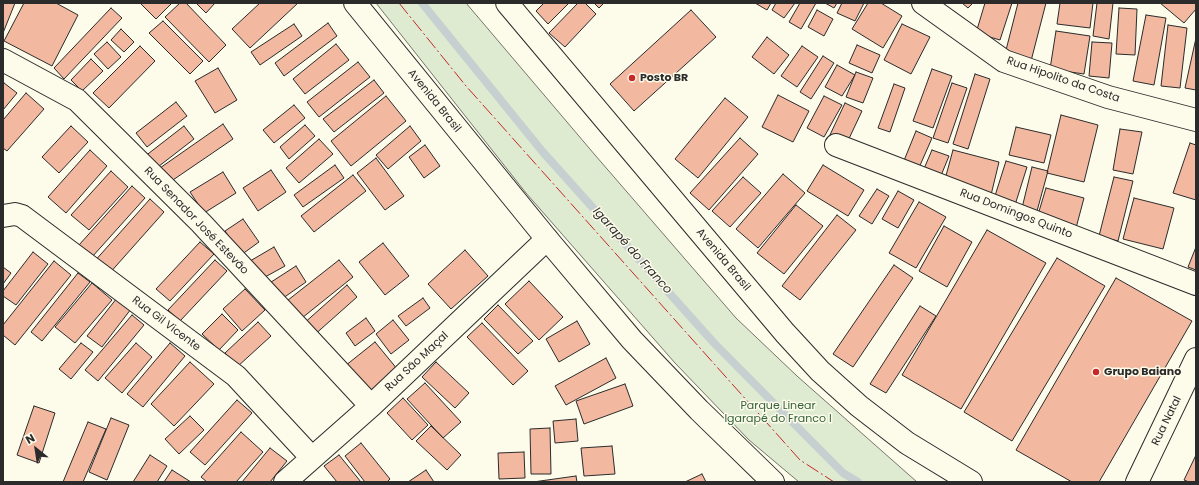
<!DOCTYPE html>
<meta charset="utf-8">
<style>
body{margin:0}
#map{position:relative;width:1199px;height:485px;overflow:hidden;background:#fdfbea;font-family:Poppins,sans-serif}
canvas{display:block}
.frame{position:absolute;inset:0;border:4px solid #2b2b2b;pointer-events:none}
.north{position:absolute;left:16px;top:429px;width:40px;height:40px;-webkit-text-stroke:3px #fdfbea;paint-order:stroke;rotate:330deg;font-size:11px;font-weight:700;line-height:16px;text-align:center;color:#2b2b2b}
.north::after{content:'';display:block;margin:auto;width:14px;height:18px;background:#2b2b2b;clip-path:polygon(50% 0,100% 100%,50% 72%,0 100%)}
</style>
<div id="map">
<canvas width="1199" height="485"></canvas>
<div class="frame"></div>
<div class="north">N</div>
</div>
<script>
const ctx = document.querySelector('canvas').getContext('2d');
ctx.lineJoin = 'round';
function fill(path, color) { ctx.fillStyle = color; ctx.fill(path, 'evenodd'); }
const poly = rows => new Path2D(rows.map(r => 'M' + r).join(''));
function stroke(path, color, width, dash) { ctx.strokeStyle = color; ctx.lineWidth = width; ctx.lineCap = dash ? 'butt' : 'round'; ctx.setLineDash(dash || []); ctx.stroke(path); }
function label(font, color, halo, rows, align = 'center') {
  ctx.font = font + ' Poppins,sans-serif'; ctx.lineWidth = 3; ctx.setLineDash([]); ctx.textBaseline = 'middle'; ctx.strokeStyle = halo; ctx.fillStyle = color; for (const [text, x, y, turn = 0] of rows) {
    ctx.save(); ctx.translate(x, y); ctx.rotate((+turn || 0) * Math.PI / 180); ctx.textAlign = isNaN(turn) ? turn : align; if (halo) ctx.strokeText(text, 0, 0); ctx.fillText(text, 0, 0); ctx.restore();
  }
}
const green = poly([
 [376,3,466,3,595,155,736,318,797,376,917,482,799,482,749,440,675,363,526,193,376,3]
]);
const stream = poly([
 [422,3,542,151,714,343,843,473,858,482]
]);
const building = poly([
 [3,3,15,3,3,33,3,3],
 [24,3,56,3,78,15,52,66,4,41,24,3],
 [140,3,172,3,156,19,140,3],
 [180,3,186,3,226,45,209,62,165,17,180,3],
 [196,3,215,3,206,13,196,3],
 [260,3,298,3,250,48,232,29,260,3],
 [544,3,569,3,548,24,536,11,544,3],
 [578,3,585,3,596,14,565,47,549,33,578,3],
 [594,3,604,3,599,8,594,3],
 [755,3,771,3,767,10,755,3],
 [776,3,795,3,784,18,772,10,776,3],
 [800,3,816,3,801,29,789,22,800,3],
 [825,3,837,3,834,8,825,3],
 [842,3,864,3,855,21,837,13,842,3],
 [868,3,881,3,902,16,883,48,852,29,868,3],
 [962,3,973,3,968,8,962,3],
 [985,3,1012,3,1000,40,976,33,985,3],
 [1018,3,1046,3,1031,61,1005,54,1018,3],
 [1060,3,1093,3,1090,28,1057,24,1060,3],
 [1097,3,1113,3,1109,39,1093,36,1097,3],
 [1160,3,1196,3,1196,9,1184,23,1160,3],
 [111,8,122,18,64,79,54,68,111,8],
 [1119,8,1137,9,1135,55,1116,54,1119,8],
 [691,10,716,37,634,111,610,84,691,10],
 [817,10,833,19,824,36,808,27,817,10],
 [1146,15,1166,18,1154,85,1133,81,1146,15],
 [163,21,203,61,190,74,149,33,163,21],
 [328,23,337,36,284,76,275,63,328,23],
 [294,24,302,36,260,65,251,52,294,24],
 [902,24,930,37,911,74,884,60,902,24],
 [1168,25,1187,28,1180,88,1161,86,1168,25],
 [121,29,134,42,124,52,111,40,121,29],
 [1056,31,1090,36,1084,74,1050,69,1056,31],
 [767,37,789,55,774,74,752,57,767,37],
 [1196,38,1196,90,1185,88,1196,38],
 [107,42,121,57,108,69,94,54,107,42],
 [1092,42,1112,43,1109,78,1089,76,1092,42],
 [336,44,349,60,305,94,293,79,336,44],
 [857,45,880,55,872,73,849,63,857,45],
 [140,46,155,61,109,108,93,93,140,46],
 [802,46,818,57,797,87,781,76,802,46],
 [823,56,834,63,811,99,800,92,823,56],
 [91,59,103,71,82,91,71,80,91,59],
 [358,62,370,77,319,117,307,102,358,62],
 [837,65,855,75,842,96,825,87,837,65],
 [218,68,237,100,215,113,195,81,218,68],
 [932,69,952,76,933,128,913,121,932,69],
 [856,72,873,78,863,103,846,97,856,72],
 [975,74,990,79,968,149,953,144,975,74],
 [374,80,384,93,334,132,323,119,374,80],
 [4,83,17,93,3,110,3,84,4,83],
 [952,83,967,88,948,143,933,138,952,83],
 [894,84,905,88,890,132,878,128,894,84],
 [26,93,44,109,7,151,3,148,3,120,26,93],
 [778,95,809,111,793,142,762,127,778,95],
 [386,96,406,121,351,166,331,141,386,96],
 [824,96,842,105,824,137,807,128,824,96],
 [725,98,748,117,698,178,675,159,725,98],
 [176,102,187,116,147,147,136,133,176,102],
 [845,103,862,111,846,145,829,137,845,103],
 [294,105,305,118,274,143,263,130,294,105],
 [1061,115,1098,125,1084,182,1047,173,1061,115],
 [223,124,233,139,170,182,160,168,223,124],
 [305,125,315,136,289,159,280,147,305,125],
 [71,126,88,142,59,173,42,157,71,126],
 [184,126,194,139,154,170,144,157,184,126],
 [410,126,421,141,388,169,376,155,410,126],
 [1016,127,1051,135,1044,163,1009,155,1016,127],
 [1120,129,1142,132,1133,174,1113,170,1120,129],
 [916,131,932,138,918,170,903,163,916,131],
 [740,138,758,154,709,210,690,193,740,138],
 [319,139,333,154,299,183,286,168,319,139],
 [1190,143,1196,145,1196,200,1173,193,1190,143],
 [425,145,440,166,424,178,409,157,425,145],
 [90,150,107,166,66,213,48,197,90,150],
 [932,150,949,156,940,178,923,171,932,150],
 [953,150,999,162,991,195,944,183,953,150],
 [376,158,404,196,385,210,357,173,376,158],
 [1006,161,1027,167,1015,205,994,199,1006,161],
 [335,165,344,178,303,207,294,195,335,165],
 [823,165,864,190,848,216,807,191,823,165],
 [1032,167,1048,171,1037,211,1022,208,1032,167],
 [271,170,286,192,258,211,243,188,271,170],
 [111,171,128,187,89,230,71,215,111,171],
 [223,172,236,193,204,213,190,192,223,172],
 [783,174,805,193,758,248,736,229,783,174],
 [353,175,366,191,314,232,301,216,353,175],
 [743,177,761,193,730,227,712,211,743,177],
 [1114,177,1133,181,1118,241,1099,236,1114,177],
 [132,186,145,198,92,257,79,245,132,186],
 [1046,188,1084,198,1076,228,1037,218,1046,188],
 [877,189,889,196,872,224,859,216,877,189],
 [898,191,914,200,898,228,882,219,898,191],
 [1134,198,1174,208,1163,249,1123,239,1134,198],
 [150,199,164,212,108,275,93,263,150,199],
 [919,202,946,217,916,268,889,253,919,202],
 [796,205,823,226,784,274,757,253,796,205],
 [837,215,856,230,800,300,782,286,837,215],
 [243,219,259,242,241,255,225,231,243,219],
 [944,226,972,242,947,287,919,271,944,226],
 [987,230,1046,263,961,409,902,375,987,230],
 [200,242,214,254,170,301,156,289,200,242],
 [383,243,409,276,385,295,359,262,383,243],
 [274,247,285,266,256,282,245,264,274,247],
 [1196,247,1196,270,1188,267,1196,247],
 [465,250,488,276,451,309,428,284,465,250],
 [33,252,48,264,16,305,3,296,3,291,33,252],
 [1057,258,1105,286,1012,441,964,412,1057,258],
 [215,260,227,271,180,321,168,310,215,260],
 [339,260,353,277,297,322,283,304,339,260],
 [54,261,71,275,15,345,3,335,3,325,54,261],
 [894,265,913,278,853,367,833,354,894,265],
 [296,266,306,282,276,303,265,286,296,266],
 [3,267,11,273,3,284,3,267],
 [78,273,90,282,42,341,31,332,78,273],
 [1116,278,1192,321,1099,482,1072,482,1016,450,1116,278],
 [529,281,563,317,539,340,505,304,529,281],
 [92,283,112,300,75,343,55,327,92,283],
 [347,285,357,297,312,337,302,325,347,285],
 [245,289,265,310,242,331,223,309,245,289],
 [117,298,131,309,102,347,87,336,117,298],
 [423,298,430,308,406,326,398,316,423,298],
 [498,305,533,341,518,354,484,319,498,305],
 [920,306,936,316,886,393,870,384,920,306],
 [222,314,238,330,219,350,202,334,222,314],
 [132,315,144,325,98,381,85,370,132,315],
 [366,318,375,331,355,346,346,333,366,318],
 [393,320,409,340,391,354,376,334,393,320],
 [577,321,590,344,559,362,546,339,577,321],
 [258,322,271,336,237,367,225,353,258,322],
 [482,323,528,371,513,385,467,337,482,323],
 [375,342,398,370,368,394,345,366,375,342],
 [81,343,93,352,71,379,59,369,81,343],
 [136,343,152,357,122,393,105,378,136,343],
 [170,343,185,356,143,407,127,394,170,343],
 [606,358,616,378,566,405,555,386,606,358],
 [190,362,214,384,174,426,151,404,190,362],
 [436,362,469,393,455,408,422,377,436,362],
 [425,383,461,422,443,438,407,399,425,383],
 [625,384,633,406,584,424,576,401,625,384],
 [403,398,428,425,412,440,387,413,403,398],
 [237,400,252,413,205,465,190,452,237,400],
 [34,406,55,413,39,463,17,455,34,406],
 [190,416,204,430,179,454,165,439,190,416],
 [111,418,129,425,107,480,89,472,111,418],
 [576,419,578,441,555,443,553,421,576,419],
 [88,422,106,429,83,482,63,482,88,422],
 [431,426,461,455,447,470,416,441,431,426],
 [550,428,551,474,531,474,530,429,550,428],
 [241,432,263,452,236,482,207,482,201,477,241,432],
 [361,443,390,479,387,482,365,482,345,456,361,443],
 [612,446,615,474,584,476,581,448,612,446],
 [270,448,287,461,270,482,242,482,270,448],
 [524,452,525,478,499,479,498,453,524,452],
 [150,455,167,466,157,482,133,482,150,455],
 [339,455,361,482,337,482,324,466,339,455],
 [1196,455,1196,482,1189,482,1184,480,1196,455],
 [172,470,191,482,164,482,172,470],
 [426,470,434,482,408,482,426,470],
 [702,474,706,482,685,482,702,474],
 [576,476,577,482,533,482,576,476]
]);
const minor = poly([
 [923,3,1004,61,1108,97,1196,120],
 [3,60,77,100,201,223,371,406],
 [836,145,1196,284],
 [3,216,15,214,22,216,236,376,312,458],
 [285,482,371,406,547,239],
 [1137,482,1196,359]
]);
const highway = poly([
 [355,3,547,239,632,340,699,410,773,482],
 [507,3,785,333,820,371,859,406,907,443,971,482]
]);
const power = poly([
 [399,3,466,86,800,460,834,482]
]);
const markers = [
 [632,78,4,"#c62828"],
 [1096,372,4,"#c62828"]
];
const poiNames = [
 ["Posto BR",640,78],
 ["Grupo Baiano",1104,372]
];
const streetNames = [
 ["Rua Hipolito da Costa",1063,80,19],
 ["Avenida Brasil",434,101,51],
 ["Rua Domingos Quinto",1016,214,21],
 ["Rua Senador José Estevão",196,221,46],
 ["Avenida Brasil",723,260,50],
 ["Rua Gil Vicente",166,324,37],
 ["Rua São Maçal",417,362,-43],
 ["Rua Natal",1167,421,-64]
];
const parkNames = [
 ["Parque Linear",778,406],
 ["Igarapé do Franco I",778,419]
];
const waterNames = [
 ["Igarapé do Franco",632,251,48]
];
fill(green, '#deebd1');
stroke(green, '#74746e', 1);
stroke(stream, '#c7d0d0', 8);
fill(building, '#f2b8a0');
stroke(building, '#2b2b2b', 1);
stroke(minor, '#2b2b2b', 24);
stroke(highway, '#2b2b2b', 24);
stroke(minor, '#fdfbea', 22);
stroke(highway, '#fdfbea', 22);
stroke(power, '#c62828', 1, [14, 3, 2, 3]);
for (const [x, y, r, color] of markers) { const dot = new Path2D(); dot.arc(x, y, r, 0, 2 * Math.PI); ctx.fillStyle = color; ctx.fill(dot); stroke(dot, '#fdfbea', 1.5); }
label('bold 11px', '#2b2b2b', '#fdfbea', poiNames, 'left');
label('11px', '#2b2b2b', '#fdfbea', streetNames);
label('11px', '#34623c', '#fdfbea', parkNames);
label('italic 12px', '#2b2b2b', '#fdfbea', waterNames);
</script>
